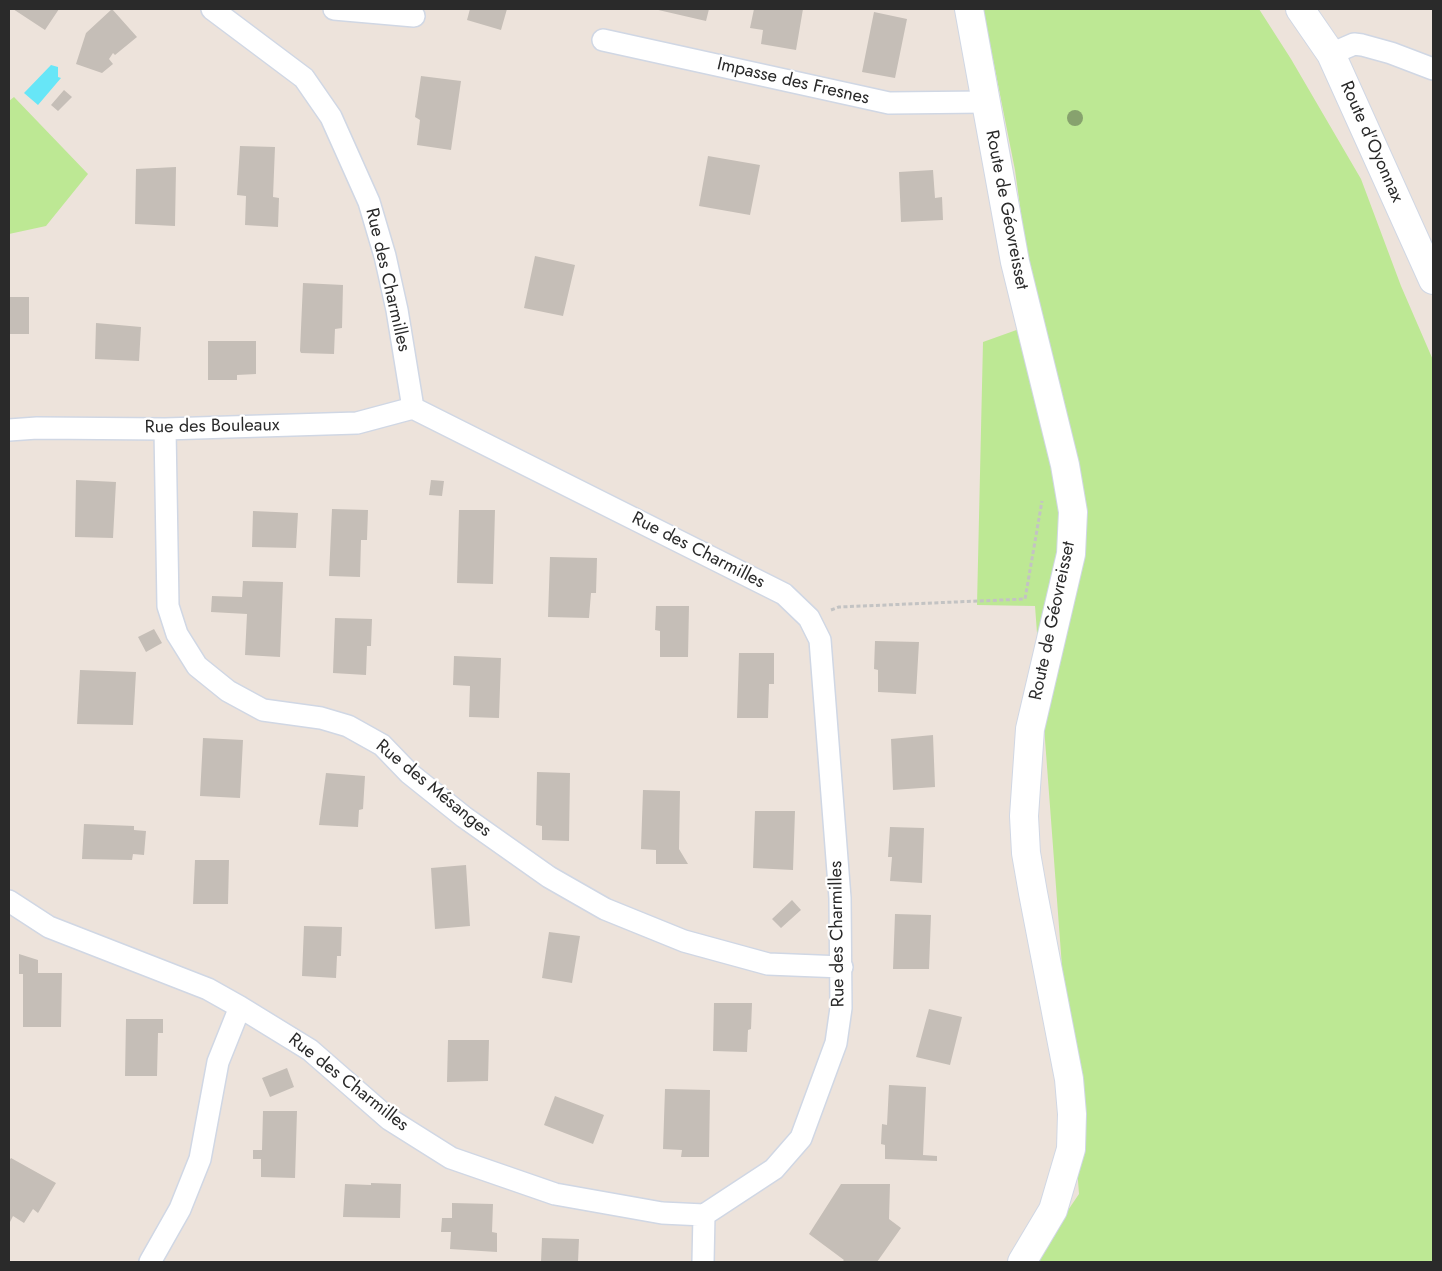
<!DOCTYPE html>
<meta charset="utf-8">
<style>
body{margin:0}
#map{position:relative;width:1442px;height:1271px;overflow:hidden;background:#ede3db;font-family:Jost,sans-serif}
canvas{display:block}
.frame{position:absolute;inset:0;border:10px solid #2a2a2a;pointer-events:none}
</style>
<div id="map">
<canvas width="1442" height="1271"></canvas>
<div class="frame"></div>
</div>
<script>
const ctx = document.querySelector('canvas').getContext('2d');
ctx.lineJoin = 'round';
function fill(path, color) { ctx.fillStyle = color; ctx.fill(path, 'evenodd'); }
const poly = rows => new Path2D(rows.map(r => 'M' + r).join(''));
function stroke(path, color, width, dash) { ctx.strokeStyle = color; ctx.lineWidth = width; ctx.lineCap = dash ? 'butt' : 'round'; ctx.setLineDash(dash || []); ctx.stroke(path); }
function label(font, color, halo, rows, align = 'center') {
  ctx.font = font + ' Jost,sans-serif'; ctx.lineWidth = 4.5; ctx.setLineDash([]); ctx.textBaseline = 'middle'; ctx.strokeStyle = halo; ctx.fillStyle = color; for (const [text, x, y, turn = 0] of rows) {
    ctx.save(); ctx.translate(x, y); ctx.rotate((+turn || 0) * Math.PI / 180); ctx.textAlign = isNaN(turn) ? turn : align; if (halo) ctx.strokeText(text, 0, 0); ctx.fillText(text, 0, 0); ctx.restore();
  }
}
const green = poly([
 [983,9,1259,9,1291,59,1361,179,1401,286,1433,360,1433,1262,1033,1262,1079,1194,1035,606,977,605,983,342,1036,323,1015,170],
 [14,97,88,174,46,226,9,234,9,101]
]);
const water = poly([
 [51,65,58,67,58,77,61,78,38,105,24,93]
]);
const building = poly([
 [13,9,59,9,45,30],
 [112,9,137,37,115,55,113,53,109,59,113,64,102,73,76,64,86,33],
 [470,9,507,9,501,30,467,20],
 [654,9,709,9,706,21],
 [754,9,803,9,796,50,761,44,763,30,750,28],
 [874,12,907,19,895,78,862,72],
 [421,76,461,81,451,150,417,145,420,120,415,117],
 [64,90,72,97,58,111,51,105],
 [240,146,275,147,273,197,279,198,278,227,245,225,246,196,237,195],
 [708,156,760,165,750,215,699,206],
 [176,167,175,226,135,224,136,169],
 [933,170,935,198,942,197,943,220,901,222,899,172],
 [535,256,575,265,563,316,524,308],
 [303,283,343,285,342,328,335,329,334,354,301,353,300,351],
 [9,297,29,297,29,334,9,334],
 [96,323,141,327,139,361,95,359],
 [208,341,256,341,256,374,237,375,237,380,208,380],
 [76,480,116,482,113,538,75,537],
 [431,480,444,481,442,496,429,495],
 [332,509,368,510,367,540,361,540,360,577,329,576],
 [459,510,495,510,493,584,457,583],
 [253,511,298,513,296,548,252,547],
 [550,557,597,558,596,593,591,593,589,618,548,617],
 [243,581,283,582,280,657,245,655,247,614,211,612,212,596,242,597],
 [656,606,689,606,688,657,660,657,660,631,655,630],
 [335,618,372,619,371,646,367,646,366,675,333,673],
 [154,629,162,643,146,652,138,637],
 [875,641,919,642,916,694,878,692,878,670,874,669],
 [739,653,774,653,774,684,769,684,768,718,737,718],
 [454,656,501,658,499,718,469,717,470,686,453,685],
 [80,670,136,672,133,725,77,724],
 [933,735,935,787,893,790,891,739],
 [203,738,243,740,240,798,200,796],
 [537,772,570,773,569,841,542,840,542,826,536,825],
 [326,773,365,776,363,809,359,810,358,827,319,825],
 [643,790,680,791,679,849,688,864,656,864,656,850,641,849],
 [755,811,795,811,793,870,753,868],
 [84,824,134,826,134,830,146,831,144,855,133,854,132,860,82,859],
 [890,827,924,828,922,883,890,881,892,857,888,857],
 [195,860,229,860,228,904,193,904],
 [466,865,470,926,435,929,431,868],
 [792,900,801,910,781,928,772,919],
 [895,914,931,915,929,969,893,969],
 [304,926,342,927,341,956,337,956,336,978,302,976],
 [549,932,580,936,572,983,542,978],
 [19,954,38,960,38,973,62,973,61,1027,23,1027,23,974,19,974],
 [714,1003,752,1003,751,1029,748,1030,747,1052,713,1051],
 [929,1009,962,1017,950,1065,916,1057],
 [126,1019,163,1019,163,1033,158,1033,157,1076,125,1076],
 [448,1040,489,1040,488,1081,447,1082],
 [287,1068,294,1087,270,1097,262,1078],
 [889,1085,926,1087,923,1155,937,1156,937,1161,885,1159,885,1145,881,1144,882,1124,887,1125],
 [665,1089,710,1090,709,1157,681,1157,682,1150,663,1149],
 [555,1096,604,1115,593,1144,544,1125],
 [263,1111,297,1111,295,1178,261,1177,261,1159,253,1159,253,1150,262,1150],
 [11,1158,56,1183,38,1213,33,1209,24,1223,13,1216,9,1224,9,1161],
 [371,1183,401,1184,400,1218,343,1217,345,1184,371,1185],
 [841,1184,890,1184,889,1219,901,1228,877,1262,842,1262,844,1260,809,1234],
 [452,1203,493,1204,492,1232,497,1233,497,1252,450,1249,451,1232,441,1232,442,1218,452,1218],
 [542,1238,579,1239,578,1262,541,1262]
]);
const path = poly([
 [831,610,839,607,1025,599,1042,501]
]);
const minor = poly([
 [334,9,414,16],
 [603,40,889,103,985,102],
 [1331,54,1354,44,1362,45,1391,53,1433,69],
 [165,429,168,606,177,634,197,666,228,691,263,710,321,718,348,726,382,745,409,773,464,817,549,877,605,909,684,941,768,964,842,967],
 [9,430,37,428,165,429,357,423,413,408],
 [9,901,49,927,208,989,240,1007,310,1050,389,1119,451,1158,555,1194,662,1213,704,1215,774,1169,801,1138,836,1043,841,1008,840,898,820,640,809,618,784,594,413,408,397,310,385,256,369,202,331,117,304,78,212,9],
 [150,1262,180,1209,200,1159,218,1062,240,1007],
 [703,1262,704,1215]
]);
const tertiary = poly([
 [969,9,1015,262,1065,465,1073,512,1071,554,1030,729,1024,816,1026,853,1033,893,1069,1079,1072,1114,1071,1149,1053,1210,1022,1262]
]);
const secondary = poly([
 [1300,9,1331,54,1433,280]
]);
const trees = [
 [1075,118]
];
const streetNames = [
 ["Impasse des Fresnes",793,82,13],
 ["Route d'Oyonnax",1371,142,66],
 ["Route de Géovreisset",1006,210,79],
 ["Rue des Charmilles",387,280,77],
 ["Rue des Bouleaux",212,427,-1],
 ["Rue des Charmilles",698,551,27],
 ["Route de Géovreisset",1053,621,-78],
 ["Rue des Mésanges",433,789,39],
 ["Rue des Charmilles",838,934,-91],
 ["Rue des Charmilles",348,1083,38]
];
fill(green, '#bde894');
fill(water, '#67e6f7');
fill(building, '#c5beb7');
stroke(minor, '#d0d7e4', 24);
stroke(tertiary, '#d0d7e4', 30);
stroke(secondary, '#d0d7e4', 30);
stroke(path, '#c3c3c3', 3, [4, 2.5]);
stroke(minor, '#fff', 21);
stroke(tertiary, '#fff', 28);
stroke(secondary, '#fff', 28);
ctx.fillStyle = '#87a26e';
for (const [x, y] of trees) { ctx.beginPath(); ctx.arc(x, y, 8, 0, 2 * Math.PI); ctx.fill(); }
label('18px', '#2a2a2a', '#fff', streetNames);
</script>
